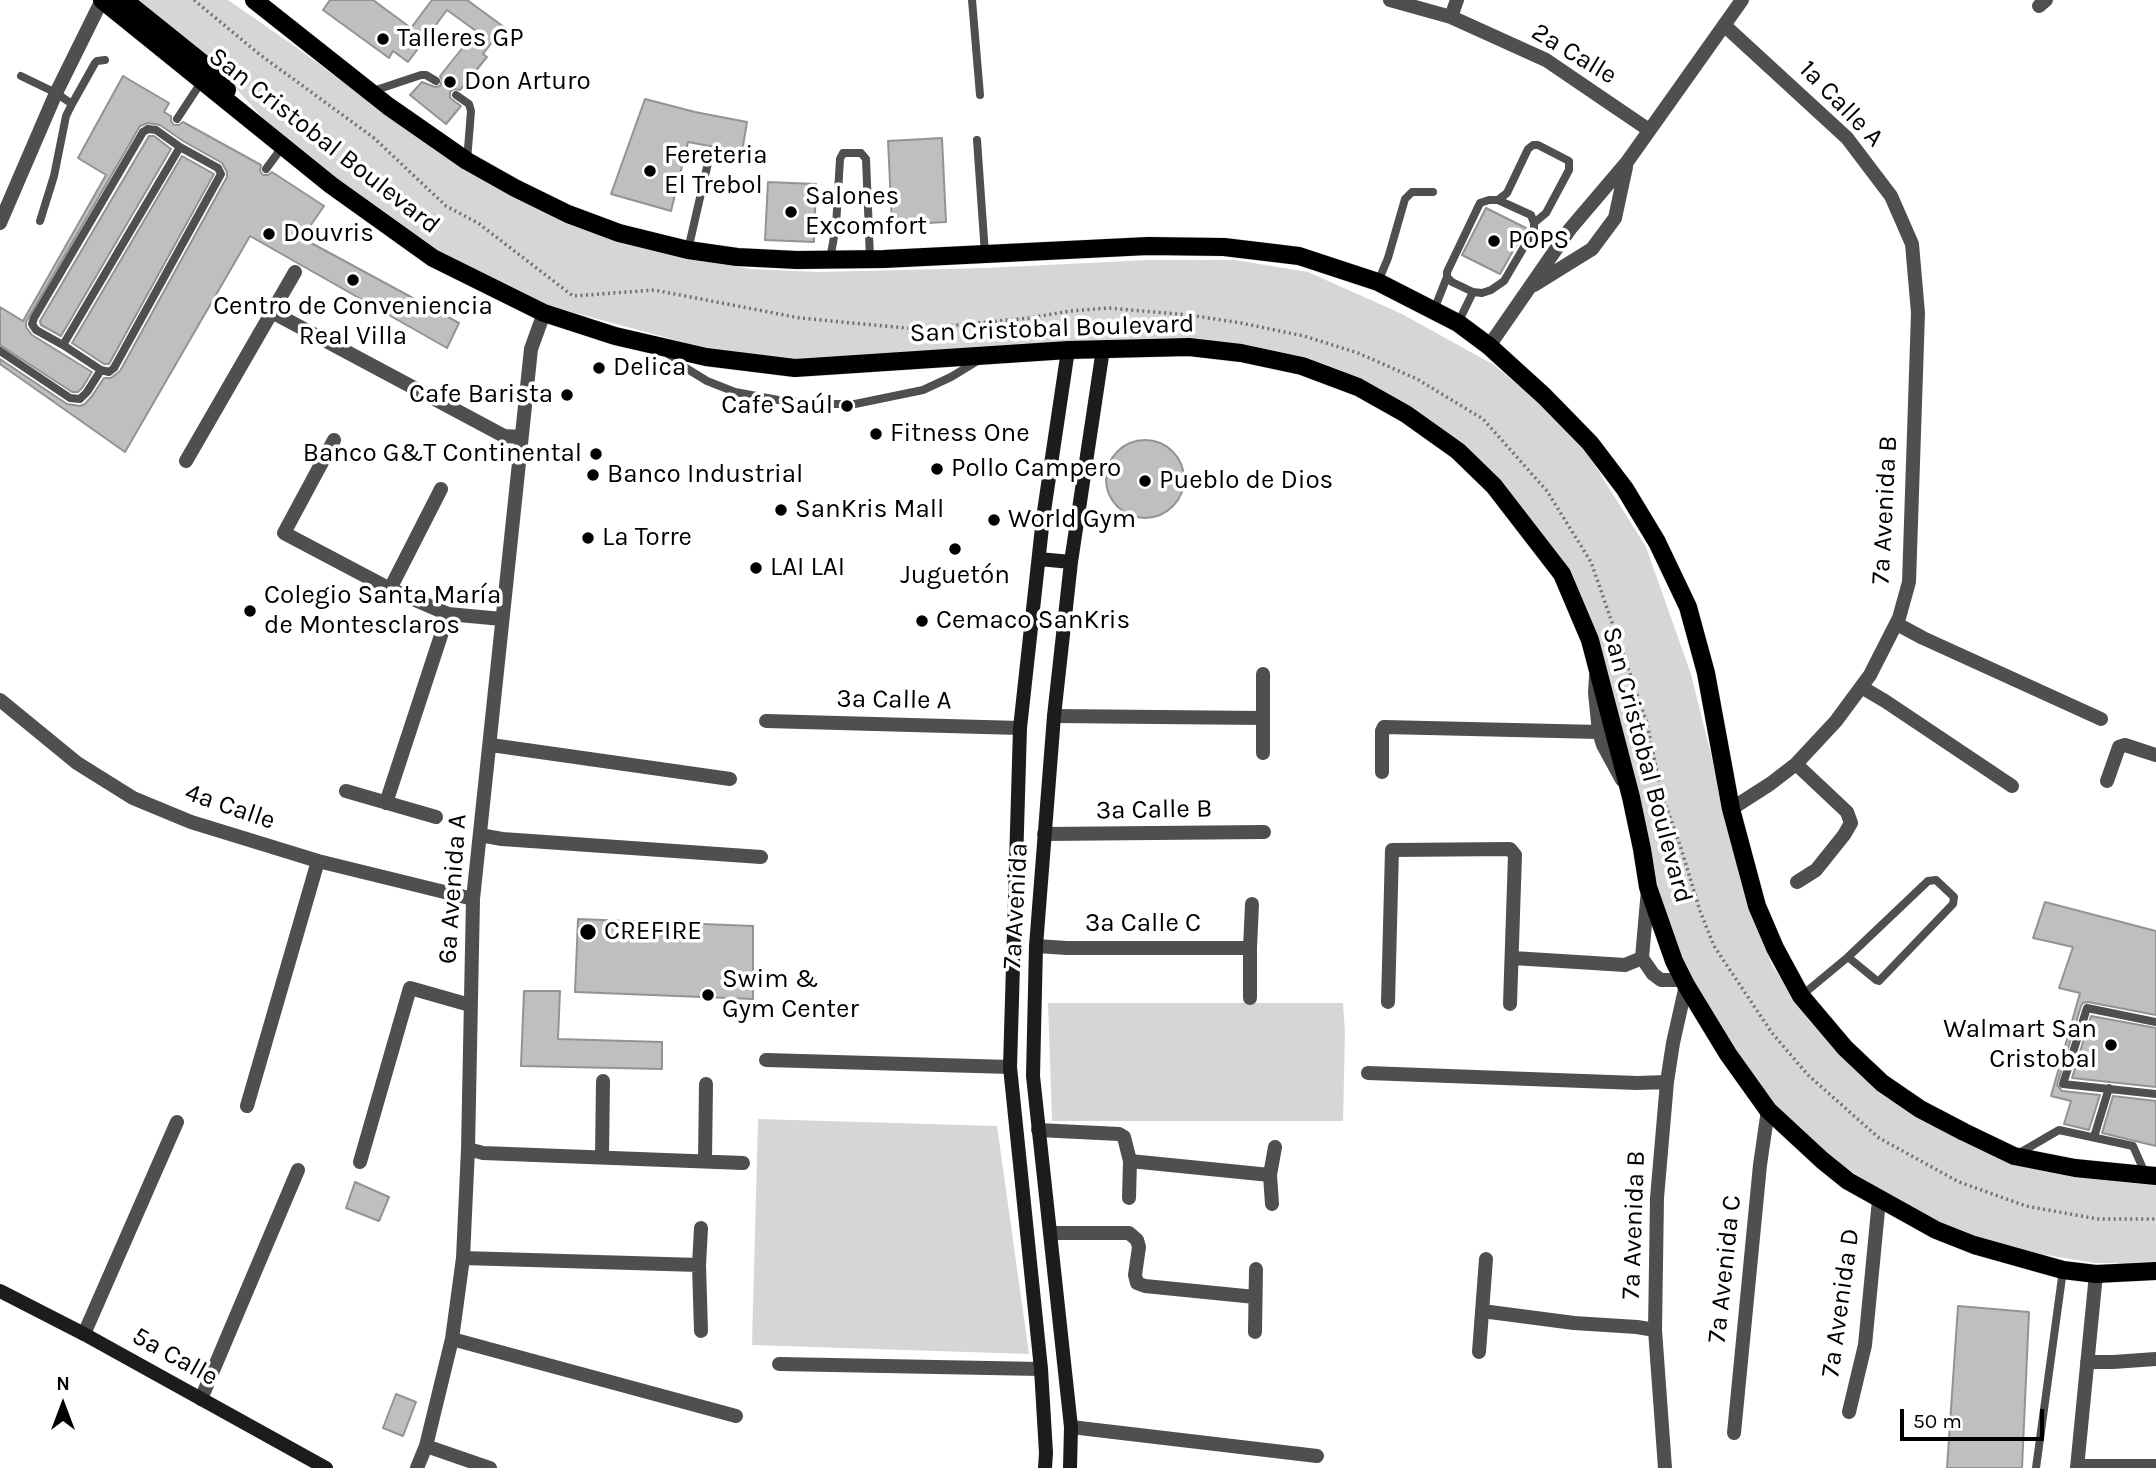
<!DOCTYPE html>
<meta charset="utf-8">
<style>
body{margin:0}
#map{position:relative;width:2156px;height:1468px;overflow:hidden;background:#fff;font-family:Karla,sans-serif}
canvas{display:block}
.north{position:absolute;left:28px;top:1370px;width:70px;height:70px;-webkit-text-stroke:5px #fff;paint-order:stroke;rotate:0deg;font-size:19px;font-weight:700;line-height:28px;text-align:center;color:#000}
.north::after{content:'';display:block;margin:auto;width:24px;height:32px;background:#000;clip-path:polygon(50% 0,100% 100%,50% 72%,0 100%)}
.scale{position:absolute;left:1900px;top:1409px;width:144px;height:32px;box-sizing:border-box;border:4px solid #000;border-top:0;padding-left:9px;font-size:21px;line-height:24px;white-space:nowrap;color:#000;-webkit-text-stroke:5px #fff;paint-order:stroke}
</style>
<div id="map">
<canvas width="2156" height="1468"></canvas>
<div class="north">N</div>
<div class="scale">50 m</div>
</div>
<script>
const ctx = document.querySelector('canvas').getContext('2d');
ctx.lineJoin = 'round';
function fill(path, color) { ctx.fillStyle = color; ctx.fill(path, 'evenodd'); }
const poly = rows => new Path2D(rows.map(r => 'M' + r).join(''));
function stroke(path, color, width, dash) { ctx.strokeStyle = color; ctx.lineWidth = width; ctx.lineCap = dash ? 'butt' : 'round'; ctx.setLineDash(dash || []); ctx.stroke(path); }
function label(font, color, halo, rows, align = 'center') {
  ctx.font = font + ' Karla,sans-serif'; ctx.lineWidth = 7; ctx.setLineDash([]); ctx.textBaseline = 'middle'; ctx.strokeStyle = halo; ctx.fillStyle = color; for (const [text, x, y, turn = 0] of rows) {
    ctx.save(); ctx.translate(x, y); ctx.rotate((+turn || 0) * Math.PI / 180); ctx.textAlign = isNaN(turn) ? turn : align; if (halo) ctx.strokeText(text, 0, 0); ctx.fillText(text, 0, 0); ctx.restore();
  }
}
const green = poly([
 [136,0,228,0,296,47,399,124,668,254,750,269,818,272,986,268,1148,260,1235,260,1308,272,1402,314,1494,365,1541,404,1584,448,1646,547,1691,674,1750,912,1772,965,1808,1019,1845,1060,1887,1095,2009,1163,2156,1183,2156,1263,2095,1263,2022,1251,1946,1226,1882,1192,1825,1153,1774,1105,1738,1056,1684,965,1661,903,1651,850,1605,660,1567,568,1507,491,1373,386,1315,361,1250,347,792,360,701,347,546,305,444,255,390,219,272,128,210,60],
 [1048,1003,1343,1003,1345,1032,1343,1121,1052,1121],
 [758,1119,997,1126,1029,1354,752,1345]
]);
const building = poly([
 [330,0,373,0,411,28,432,0,467,0,504,27,483,54,487,57,460,90,454,89,450,92,450,98,461,106,446,124,410,95,422,82,435,87,440,86,442,80,440,76,476,31,447,10,408,62,393,51,389,58,323,10,330,0],
 [123,76,169,103,164,112,171,116,171,121,174,125,179,125,183,122,261,165,260,171,263,175,268,175,272,172,324,206,302,238,459,323,447,348,250,236,125,452,0,364,0,359,67,404,80,406,85,404,92,396,104,378,111,378,120,371,227,177,227,172,222,163,183,141,160,125,148,123,140,126,26,322,26,327,32,335,92,372,82,388,78,392,72,392,0,345,0,307,23,321,106,175,78,158,123,76],
 [645,99,695,112,747,122,742,152,688,142,671,211,611,194,645,99],
 [149,136,154,136,171,149,61,336,41,325,40,321,149,136],
 [942,138,946,222,892,225,888,141,942,138],
 [182,156,214,174,109,364,104,364,72,343,182,156],
 [768,182,816,184,814,242,765,240,768,182],
 [1486,208,1526,228,1500,274,1462,255,1486,208],
 '1106 479a39 39 0 1 1 78 0a39 39 0 1 1-78 0Z',
 [2045,902,2156,931,2156,1015,2088,1002,2083,1003,2081,1006,2057,1085,2062,1091,2100,1095,2089,1130,2064,1124,2071,1101,2051,1096,2080,993,2059,988,2073,947,2033,938,2045,902],
 [578,919,753,926,753,999,575,992,578,919],
 [524,991,560,991,558,1039,662,1042,662,1069,521,1066,524,991],
 [2091,1016,2156,1028,2156,1087,2072,1078,2091,1016],
 [2113,1096,2156,1101,2156,1146,2102,1133,2113,1096],
 [355,1182,389,1197,379,1221,346,1208,355,1182],
 [1958,1306,2029,1312,2022,1468,1947,1468,1958,1306],
 [396,1394,416,1402,403,1436,383,1428,396,1394]
]);
const path = poly([
 [194,0,259,54,374,138,446,206,478,223,573,296,654,290,800,318,916,329,1029,318,1070,311,1108,308,1189,315,1241,323,1304,336,1358,353,1417,379,1483,419,1547,491,1591,562,1647,723,1661,792,1681,848,1700,911,1714,946,1772,1033,1808,1075,1879,1138,1959,1182,2026,1206,2098,1219,2156,1219]
]);
const lane = poly([
 [972,0,980,95],
 [21,76,56,93,72,104,66,116,54,176,40,221],
 [373,91,421,75,426,75,436,81],
 [456,95,469,104,471,111,467,161],
 [72,104,95,63,97,61,105,60],
 [177,119,202,81],
 [148,129,156,130,180,147,218,168,221,174,114,368,109,372,101,370,63,345,36,330,32,324,34,318,143,132,148,129],
 [977,140,985,254],
 [266,169,283,146],
 [1489,200,1498,200,1531,215,1534,223,1534,230,1504,281,1491,290,1482,293,1473,292,1452,282,1447,277,1447,272,1480,203,1489,200],
 [1498,200,1507,193,1528,149,1533,145,1538,145,1569,161,1569,170,1546,213,1534,223],
 [836,226,868,226],
 [688,250,710,154],
 [830,259,836,226,840,159,843,153,861,153,866,159,870,258],
 [1378,282,1388,258,1405,199,1412,192,1433,192],
 [1434,310,1447,277],
 [1458,323,1473,292],
 [63,345,180,147],
 [0,351,70,398,80,399,87,392,101,370],
 [667,353,681,365,707,381,735,392,778,400,820,404,855,404,923,390,951,377,979,360],
 [1011,516,1043,518],
 [1801,996,1848,957,1928,881,1936,880,1954,897,1953,904,1879,981,1876,980,1848,957],
 [2156,1022,2087,1008,2063,1084,2156,1094],
 [2094,1137,2109,1088],
 [2016,1155,2059,1130,2133,1146,2145,1173],
 [2036,1468,2063,1270]
]);
const street = poly([
 [1390,0,1451,17,1546,60,1649,130],
 [2039,6,2046,0],
 [1451,17,1457,0],
 [1724,25,1847,138,1891,196,1912,244,1918,313,1909,582,1899,618,1870,675,1836,721,1796,764,1770,784,1731,809],
 [0,223,56,93,102,0],
 [1534,285,1592,249,1615,218,1626,167],
 [272,312,504,436,521,437],
 [1489,346,1570,229,1627,162,1742,0],
 [334,440,284,533,390,589,448,614,502,619],
 [186,461,295,272],
 [390,589,441,489],
 [1897,624,1923,638,2101,719],
 [1596,676,1595,693,1599,732,1603,745,1622,780],
 [1863,688,1885,701,2012,786],
 [0,700,77,763,133,798,191,822,318,861,473,899],
 [1054,716,1263,718],
 [766,721,1020,728],
 [491,745,730,779],
 [1263,753,1263,674],
 [1796,764,1847,812,1851,823,1844,835,1816,870,1797,882],
 [1382,772,1382,731,1384,727,1599,732],
 [2107,781,2119,747,2125,745,2156,755],
 [346,791,436,817],
 [386,803,448,614],
 [1044,834,1264,832],
 [480,835,502,839,761,857],
 [1648,889,1642,958,1653,974,1661,980,1683,980],
 [1036,946,1067,948,1250,948],
 [1513,958,1625,965,1642,958],
 [1250,998,1250,948,1252,904],
 [1388,1002,1392,850,1510,849,1515,855,1510,1004],
 [766,1060,1010,1067],
 [1368,1073,1637,1083,1667,1082],
 [247,1106,318,861],
 [1038,1130,1119,1134,1124,1137,1130,1161,1129,1198],
 [468,1149,483,1153,743,1163],
 [602,1157,603,1081],
 [705,1161,706,1084],
 [1130,1161,1270,1175],
 [360,1162,410,988,470,1005],
 [1272,1204,1270,1175,1275,1147],
 [701,1228,699,1265,701,1331],
 [1052,1233,1129,1233,1137,1240,1139,1247,1135,1275,1137,1283,1145,1286,1255,1297],
 [463,1258,699,1265],
 [1482,1311,1574,1323,1637,1327,1655,1330],
 [1255,1332,1256,1269],
 [84,1334,177,1122],
 [452,1339,736,1416],
 [1479,1352,1486,1259],
 [2087,1362,2113,1362,2156,1359],
 [779,1364,1041,1369],
 [201,1399,298,1170],
 [1849,1412,1865,1345,1879,1200],
 [1071,1427,1317,1456],
 [1734,1433,1760,1165,1768,1110],
 [426,1446,490,1468],
 [2077,1466,2156,1466],
 [417,1468,426,1446,452,1339,463,1258,468,1149,473,899,531,349,544,313],
 [1665,1468,1655,1330,1657,1198,1667,1082,1673,1043,1686,985],
 [2077,1468,2096,1274]
]);
const secondary = poly([
 [1039,559,1071,562],
 [0,1291,84,1334,326,1468],
 [1045,1468,1046,1453,1041,1369,1010,1067,1020,728,1043,518,1068,350],
 [1070,1468,1071,1427,1033,1076,1036,946,1054,716,1071,562,1103,349]
]);
const primary = poly([
 [102,0,331,185,433,258,544,313,615,336,706,357,795,368,1068,350,1189,347,1241,353,1302,366,1358,387,1406,414,1458,451,1494,486,1562,574,1590,640,1631,797,1642,849,1648,887,1674,961,1686,985,1728,1054,1768,1110,1822,1160,1848,1181,1936,1230,1974,1245,2063,1270,2096,1274,2156,1271],
 [124,0,205,65,227,90],
 [254,0,388,106,467,161,515,188,568,214,619,233,688,250,737,257,797,260,884,259,1148,246,1224,247,1299,256,1378,282,1458,323,1489,346,1544,396,1590,443,1625,489,1657,542,1688,607,1706,673,1731,809,1757,906,1775,948,1801,996,1845,1048,1882,1083,1920,1109,1964,1132,2014,1156,2075,1168,2156,1176]
]);
const markers = [
 [383,39,7,"#000"],
 [450,82,7,"#000"],
 [650,171,7,"#000"],
 [791,212,7,"#000"],
 [269,234,7,"#000"],
 [1494,241,7,"#000"],
 [353,280,7,"#000"],
 [599,368,7,"#000"],
 [567,395,7,"#000"],
 [847,406,7,"#000"],
 [876,434,7,"#000"],
 [596,454,7,"#000"],
 [937,469,7,"#000"],
 [593,475,7,"#000"],
 [1145,481,7,"#000"],
 [781,510,7,"#000"],
 [994,520,7,"#000"],
 [588,538,7,"#000"],
 [955,549,7,"#000"],
 [756,568,7,"#000"],
 [250,611,7,"#000"],
 [922,621,7,"#000"],
 [588,932,9,"#000"],
 [708,995,7,"#000"],
 [2111,1045,7,"#000"]
];
const poiNames = [
 ["Talleres GP",397,39],
 ["Don Arturo",464,82],
 ["Fereteria",664,156],
 ["El Trebol",664,186],
 ["Salones",805,197],
 ["Excomfort",805,227],
 ["Douvris",283,234],
 ["POPS",1508,241],
 ["Centro de Conveniencia",353,307,"center"],
 ["Real Villa",353,337,"center"],
 ["Delica",613,368],
 ["Cafe Barista",553,395,"right"],
 ["Cafe Saúl",833,406,"right"],
 ["Fitness One",890,434],
 ["Banco G&T Continental",582,454,"right"],
 ["Pollo Campero",951,469],
 ["Banco Industrial",607,475],
 ["Pueblo de Dios",1159,481],
 ["SanKris Mall",795,510],
 ["World Gym",1008,520],
 ["La Torre",602,538],
 ["LAI LAI",770,568],
 ["Juguetón",955,576,"center"],
 ["Colegio Santa María",264,596],
 ["de Montesclaros",264,626],
 ["Cemaco SanKris",936,621],
 ["CREFIRE",604,932],
 ["Swim &",722,980],
 ["Gym Center",722,1010],
 ["Walmart San",2097,1030,"right"],
 ["Cristobal",2097,1060,"right"]
];
const streetNames = [
 ["2a Calle",1574,54,31],
 ["1a Calle A",1841,104,46],
 ["San Cristobal Boulevard",324,141,38],
 ["San Cristobal Boulevard",1052,329,-2],
 ["7a Avenida B",1885,510,-87],
 ["3a Calle A",894,700,1],
 ["San Cristobal Boulevard",1647,765,75],
 ["4a Calle",230,807,19],
 ["3a Calle B",1154,810,-1],
 ["6a Avenida A",453,889,-86],
 ["7a Avenida",1016,906,-87],
 ["3a Calle C",1143,924],
 ["7a Avenida B",1634,1225,-88],
 ["7a Avenida C",1725,1269,-84],
 ["7a Avenida D",1841,1303,-82],
 ["5a Calle",175,1357,29]
];
fill(green, '#d6d6d6');
fill(building, '#bfbfbf');
stroke(building, '#939393', 2);
stroke(primary, '#dbdbdb', 19);
stroke(path, '#717171', 3.5, [2, 3.5]);
stroke(lane, '#4f4f4f', 8);
stroke(street, '#4f4f4f', 14);
stroke(secondary, '#1c1c1c', 14);
stroke(primary, '#000', 18);
for (const [x, y, r, color] of markers) { const dot = new Path2D(); dot.arc(x, y, r, 0, 2 * Math.PI); ctx.fillStyle = color; ctx.fill(dot); stroke(dot, '#fff', 2.5); }
label('26px', '#000', '#fff', poiNames, 'left');
label('26px', '#000', '#fff', streetNames);
</script>
